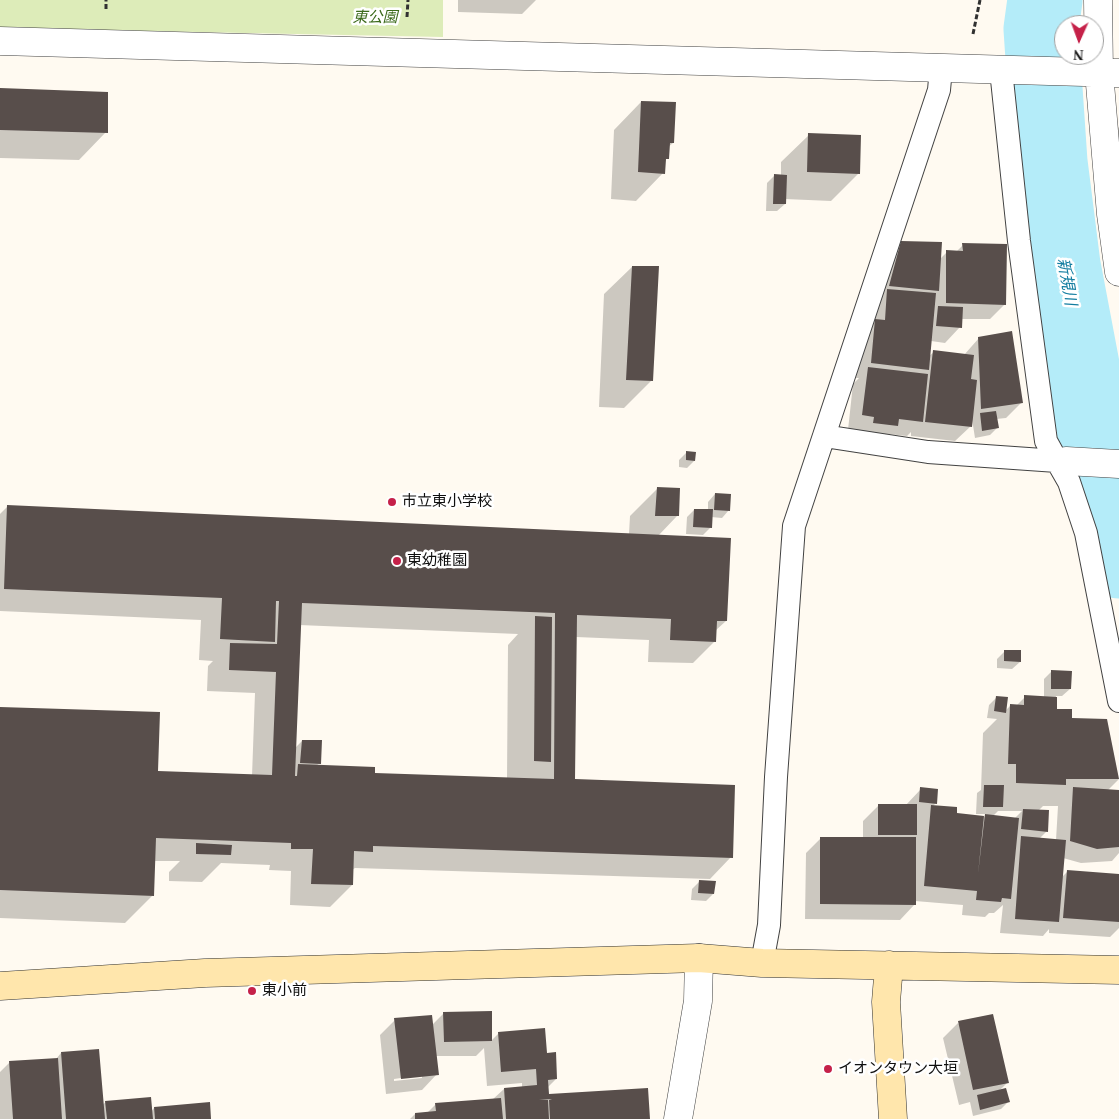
<!DOCTYPE html>
<meta charset="utf-8">
<style>
body{margin:0}
#map{position:relative;width:1119px;height:1119px;overflow:hidden;background:#fffaf1;font-family:"Times New Roman",serif}
canvas{display:block}
.north{position:absolute;left:1054px;top:15px;width:50px;height:50px;box-sizing:border-box;background:#fff;border:1px solid #9f9f9f;border-radius:50%;rotate:182deg;font-size:14px;font-weight:700;line-height:20px;text-align:center;color:#0f0f0f}
.north::after{content:'';display:block;margin:auto;width:18px;height:22px;background:#c52149;clip-path:polygon(50% 0,100% 100%,50% 72%,0 100%)}
</style>
<div id="map">
<canvas width="1119" height="1119"></canvas>
<div class="north">N</div>
</div>
<script>
const ctx = document.querySelector('canvas').getContext('2d');
ctx.lineJoin = 'round';
function fill(path, color) { ctx.fillStyle = color; ctx.fill(path, 'evenodd'); }
const poly = rows => new Path2D(rows.map(r => 'M' + r).join(''));
function stroke(path, color, width, dash) { ctx.strokeStyle = color; ctx.lineWidth = width; ctx.lineCap = dash ? 'butt' : 'round'; ctx.setLineDash(dash || []); ctx.stroke(path); }
function label(font, color, halo, rows, align = 'center') {
  ctx.font = font + ' "Times New Roman","Noto Sans JP",serif'; ctx.lineWidth = 5; ctx.setLineDash([]); ctx.textBaseline = 'middle'; ctx.strokeStyle = halo; ctx.fillStyle = color; for (const [text, x, y, turn = 0] of rows) {
    ctx.save(); ctx.translate(x, y); ctx.rotate((+turn || 0) * Math.PI / 180); ctx.textAlign = isNaN(turn) ? turn : align; if (halo) ctx.strokeText(text, 0, 0); ctx.fillText(text, 0, 0); ctx.restore();
  }
}
const green = poly([
 [0,0,443,0,443,37,0,28]
]);
const shadow = poly([
 [458,0,536,0,522,14,458,12],
 [0,90,106,132,79,160,0,158],
 [641,102,673,143,668,147,663,173,636,201,611,199,614,130],
 [1119,127,1119,183,1117,129],
 [809,135,859,173,831,201,785,199,785,204,777,211,766,211,767,183,775,175,781,176,781,162],
 [902,242,940,259,947,252,956,252,963,245,1005,304,990,319,961,319,960,327,945,343,931,341,929,356,934,352,964,355,979,338,1021,403,1006,418,996,419,997,428,990,435,975,438,972,419,971,426,955,441,911,436,911,432,907,436,888,434,882,440,848,430,853,384,859,378,856,378,860,335,887,258],
 [632,267,652,380,624,408,599,407,604,294],
 [686,453,694,461,687,468,679,467,679,460],
 [658,488,677,516,658,536,726,621,715,631,715,641,693,663,648,662,649,640,576,637,574,781,731,857,710,879,355,868,352,870,352,885,330,907,290,905,291,871,269,870,270,865,221,863,202,882,169,881,169,872,180,861,154,861,153,895,125,923,0,918,0,708,157,772,252,776,255,693,207,691,208,666,213,661,199,660,201,620,0,611,0,514,8,506,629,534,630,516],
 [299,625,518,634,508,645,507,778,373,774,316,766,320,763,302,741,295,748],
 [715,494,729,510,722,518,711,517,711,527,703,535,686,534,687,517,694,510,708,510,708,502],
 [1004,652,1020,662,1012,669,997,668,997,659],
 [1052,671,1070,689,1062,696,1056,696,1055,710,1071,719,1119,779,1107,791,1119,791,1119,853,1112,861,1081,863,1063,858,1061,878,1067,872,1119,875,1119,928,1110,937,1049,933,1049,929,1043,936,1000,933,1003,905,994,913,989,913,985,917,962,915,963,905,915,901,915,904,900,920,805,919,806,853,821,838,863,838,863,821,878,806,905,806,921,789,936,803,933,806,955,815,984,817,987,814,976,814,977,793,981,790,983,733,997,719,987,718,989,705,996,698,1005,711,1010,706,1016,706,1025,697,1044,698,1044,679],
 [1043,806,1058,806,1056,840,1039,839,1047,831,1038,811],
 [998,811,1022,811,1014,819,992,817],
 [700,881,713,894,706,901,691,900,692,889],
 [490,1012,491,1041,499,1033,546,1055,556,1079,547,1088,547,1095,649,1119,410,1119,415,1114,427,1113,436,1104,492,1100,504,1089,522,1087,522,1083,487,1086,484,1048,476,1056,435,1056,437,1074,422,1090,386,1094,380,1035,395,1020,432,1025,443,1014],
 [422,1075,422,1078,394,1081,394,1079],
 [958,1023,1007,1083,999,1091,1008,1102,1001,1109,973,1116,970,1102,959,1105,943,1038],
 [61,1053,102,1105,106,1102,151,1112,154,1108,210,1119,0,1119,0,1072,10,1062,56,1059]
]);
const river = poly([
 [1045,0,1041,29,1050,162,1063,265,1119,561]
]);
const building = poly([
 [0,88,108,92,108,133,0,130],
 [641,101,676,102,674,143,670,143,669,159,666,159,665,174,638,172],
 [808,133,861,135,860,174,807,172],
 [774,174,787,175,786,204,773,204],
 [901,241,942,242,939,291,889,286],
 [962,243,1007,244,1006,305,946,303,946,250,963,251],
 [632,266,659,266,653,381,626,380],
 [887,289,936,293,929,370,871,363,875,319,885,320],
 [938,306,963,307,962,328,936,326],
 [1012,331,1023,403,981,409,978,337],
 [933,350,974,355,971,379,977,380,972,427,925,422],
 [868,367,928,374,923,422,899,419,898,426,873,423,874,417,862,415],
 [996,411,999,428,982,431,980,413],
 [686,451,696,452,695,461,686,460],
 [657,487,680,488,679,516,655,516],
 [715,493,731,494,730,511,714,510],
 [7,505,731,538,727,621,717,621,716,642,670,640,671,619,577,615,575,779,735,785,733,858,373,846,373,852,354,851,353,885,311,884,313,849,291,849,291,843,156,838,154,896,0,890,0,707,160,712,158,771,272,775,276,672,229,670,230,643,277,644,279,601,276,601,275,642,220,639,222,598,4,589],
 [302,603,555,613,554,779,375,773,375,767,298,764,297,776,295,776],
 [694,509,713,509,712,528,693,527],
 [535,616,552,617,551,762,534,761],
 [1004,650,1021,650,1021,662,1004,661],
 [1051,670,1072,671,1071,689,1051,689],
 [1024,695,1057,697,1057,709,1072,709,1072,718,1107,719,1119,779,1066,779,1066,785,1016,783,1016,764,1008,764,1010,704,1024,705],
 [996,696,1008,697,1006,713,994,711],
 [302,740,322,740,321,764,300,763],
 [984,785,1004,785,1003,807,983,807],
 [920,787,938,789,937,804,919,802],
 [1073,787,1119,790,1119,847,1097,849,1070,841],
 [878,804,917,804,917,835,878,835],
 [931,805,957,807,957,813,984,816,978,874,985,814,1019,818,1011,899,1002,898,1001,902,976,900,977,891,924,886],
 [1023,809,1049,810,1048,832,1021,829],
 [1021,836,1066,840,1059,922,1015,919],
 [820,837,916,837,916,905,820,904],
 [196,843,232,845,231,855,196,854],
 [1067,870,1119,874,1119,922,1063,918],
 [699,880,716,881,714,894,698,893],
 [492,1011,492,1041,444,1042,443,1012],
 [993,1014,1009,1083,973,1090,958,1021],
 [432,1015,439,1075,401,1079,394,1018],
 [545,1028,547,1053,556,1052,557,1079,548,1080,549,1094,648,1088,650,1119,550,1119,549,1100,552,1099,539,1100,548,1100,549,1119,506,1119,504,1088,537,1085,536,1069,501,1072,498,1032],
 [99,1049,105,1119,66,1119,61,1052],
 [58,1058,62,1119,13,1119,9,1061],
 [1006,1088,1010,1102,980,1110,977,1095],
 [151,1097,153,1119,107,1119,105,1101],
 [501,1098,503,1119,415,1119,415,1113,436,1111,435,1103],
 [210,1102,211,1119,155,1119,154,1107]
]);
const path = poly([
 [106,9,106,0],
 [407,17,408,0],
 [973,34,980,0]
]);
const lane = poly([
 [824,436,928,452,1057,461,1046,441,1019,241,1001,70],
 [1066,461,1057,461,1069,482,1086,533,1119,701],
 [762,963,769,925,776,777,794,526,939,90,941,68]
]);
const street = poly([
 [1098,0,1099,72,1111,214,1119,272],
 [0,41,1119,73],
 [1066,461,1119,464],
 [678,1119,698,1001,699,958]
]);
const secondary = poly([
 [889,965,886,1002,893,1119],
 [0,986,205,973,699,958,762,963,1119,970]
]);
const markers = [
 [392,502,5,"#c52149"],
 [397,561,5,"#c52149"],
 [252,991,5,"#c52149"],
 [828,1069,5,"#c52149"]
];
const parkNames = [
 ["東公園",375,18]
];
const poiNames = [
 ["市立東小学校",402,502],
 ["東幼稚園",407,561],
 ["東小前",262,991],
 ["イオンタウン大垣",838,1069]
];
const waterNames = [
 ["新規川",1066,282,80]
];
fill(green, '#ddecb9');
fill(shadow, '#0003');
stroke(river, '#b4ecf9', 75);
fill(building, '#584e4b');
stroke(lane, '#424242', 24);
stroke(street, '#424242', 29);
stroke(secondary, '#313131', 29);
stroke(path, '#313131', 3, [5, 2.5]);
stroke(lane, '#fff', 22);
stroke(street, '#fff', 28);
stroke(secondary, '#ffe6ac', 28);
for (const [x, y, r, color] of markers) { const dot = new Path2D(); dot.arc(x, y, r, 0, 2 * Math.PI); ctx.fillStyle = color; ctx.fill(dot); stroke(dot, '#fff', 2); }
label('italic 15px', '#3c6a1c', '#fff', parkNames);
label('15px', '#0f0f0f', '#fff', poiNames, 'left');
label('italic 16px', '#127da0', '#fff', waterNames);
</script>
